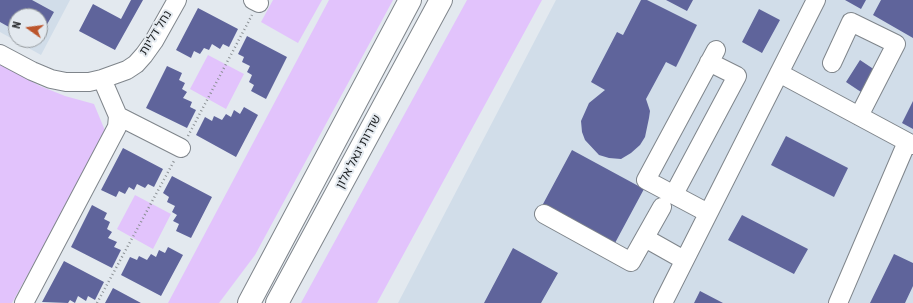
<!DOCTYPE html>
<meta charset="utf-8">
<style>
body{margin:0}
#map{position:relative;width:913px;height:303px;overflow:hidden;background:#e3e9ef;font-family:"Roboto Condensed",sans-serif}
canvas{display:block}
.north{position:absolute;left:8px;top:8px;width:40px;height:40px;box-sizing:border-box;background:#e3e9ef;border:1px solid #94999d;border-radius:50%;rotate:284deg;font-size:11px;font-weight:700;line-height:16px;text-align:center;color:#1e2123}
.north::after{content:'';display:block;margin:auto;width:14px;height:18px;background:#bc552c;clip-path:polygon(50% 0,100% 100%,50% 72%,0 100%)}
</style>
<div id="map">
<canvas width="913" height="303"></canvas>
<div class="north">N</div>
</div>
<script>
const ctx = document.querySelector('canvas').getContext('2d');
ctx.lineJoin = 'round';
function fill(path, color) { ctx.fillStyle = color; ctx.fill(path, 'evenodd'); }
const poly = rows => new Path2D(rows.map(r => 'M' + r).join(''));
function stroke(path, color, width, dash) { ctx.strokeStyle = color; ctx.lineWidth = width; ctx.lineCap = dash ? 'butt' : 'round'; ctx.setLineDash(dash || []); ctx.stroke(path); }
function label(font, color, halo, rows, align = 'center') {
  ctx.font = font + ' "Roboto Condensed","Noto Sans Hebrew",sans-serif'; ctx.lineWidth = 4; ctx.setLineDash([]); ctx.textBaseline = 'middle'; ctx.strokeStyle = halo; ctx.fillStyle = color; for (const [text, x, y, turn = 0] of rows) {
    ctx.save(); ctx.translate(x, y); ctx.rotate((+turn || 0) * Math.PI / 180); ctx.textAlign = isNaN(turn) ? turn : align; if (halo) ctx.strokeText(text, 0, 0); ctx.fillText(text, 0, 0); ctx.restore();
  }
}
const built = poly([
 [0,0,70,0,41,55,0,32],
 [16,16,40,16,40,40,16,40],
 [556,0,913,0,913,303,398,303]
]);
const green = poly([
 [273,0,322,0,298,43,261,22],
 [329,0,393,0,255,255,219,303,168,303],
 [467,0,542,0,377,303,301,303],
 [208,55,244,74,226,109,190,89],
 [0,64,40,86,65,96,94,104,106,133,12,303,0,303],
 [135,195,171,214,153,249,117,229]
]);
const building = poly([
 [0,0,32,0,54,12,40,37,40,16,16,16,16,31,0,22],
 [131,0,143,0,115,50,79,31,93,4,121,19],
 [641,0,647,0,697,25,676,67,666,62,646,99,650,111,649,118,645,137,640,145,631,153,621,159,609,158,599,155,585,140,582,132,581,121,589,103,605,90,591,82,617,32,623,35],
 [666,0,693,0,687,11],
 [845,0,866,0,861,9],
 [881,0,913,0,913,38,873,15],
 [198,8,238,29,229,47,223,44,220,49,212,44,209,50,204,48,200,54,194,51,191,58,176,50],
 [759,9,780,20,762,53,742,42],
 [247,36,287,57,266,99,251,91,254,85,249,82,252,75,247,72,250,66,242,62,244,57,238,54],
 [860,60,875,70,861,92,846,82],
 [167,66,182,73,179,80,185,83,182,89,187,92,183,98,192,102,190,107,196,110,187,128,146,108],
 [913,101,913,129,902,123],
 [244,107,258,115,236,157,196,135,205,117,212,121,214,116,222,120,226,114,231,117,234,110,240,114],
 [786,136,848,168,834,197,771,165],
 [123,148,163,169,154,187,148,184,145,188,137,184,134,190,129,187,125,194,119,191,116,197,101,190],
 [572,150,644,189,615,243,543,204],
 [172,176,212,197,191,238,176,231,179,224,173,221,177,215,172,212,175,206,167,202,169,197,163,193],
 [92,205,107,213,104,219,110,222,107,229,112,232,108,238,117,242,114,247,121,250,112,268,71,247],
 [742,215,808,249,794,274,728,240],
 [168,247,183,255,161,296,121,275,130,257,137,260,139,256,147,260,151,254,156,257,159,250,165,253],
 [513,248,558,273,541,303,484,303],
 [894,254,913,263,913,286,905,303,870,303],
 [64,261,104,282,95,300,88,296,86,301,78,296,75,303,70,300,68,303,42,302],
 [113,288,141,303,105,303],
 [700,291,723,303,694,303]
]);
const path = poly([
 [188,136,252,15],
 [97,303,174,161]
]);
const minor = poly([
 [253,0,259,3],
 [0,54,32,71,51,79,66,82,89,82,102,79,127,70,136,64,144,55,154,41,177,0],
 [832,63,851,22,896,44,859,116],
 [779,73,913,145],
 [102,79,118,116,181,148],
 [674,194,737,76,709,62],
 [708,213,646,180,716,50],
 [544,214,631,262,662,207],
 [645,238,684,260],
 [24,303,117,127,118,116],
 [663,303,816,0],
 [838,303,907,142]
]);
const highway = poly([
 [249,303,410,0],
 [277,303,441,0]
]);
const streetNames = [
 ["נחל דליות",156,33,-58],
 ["שדרות יגאל אלון",359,152,-62]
];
fill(built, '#d1dde9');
fill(green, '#e2c3fc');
fill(building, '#5f649b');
stroke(minor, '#7f858b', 20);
stroke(highway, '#7f858b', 24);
stroke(path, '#8b9094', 2.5, [1, 3]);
stroke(minor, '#fff', 18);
stroke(highway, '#fff', 22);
label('12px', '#1e2123', '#e3e9ef', streetNames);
</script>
